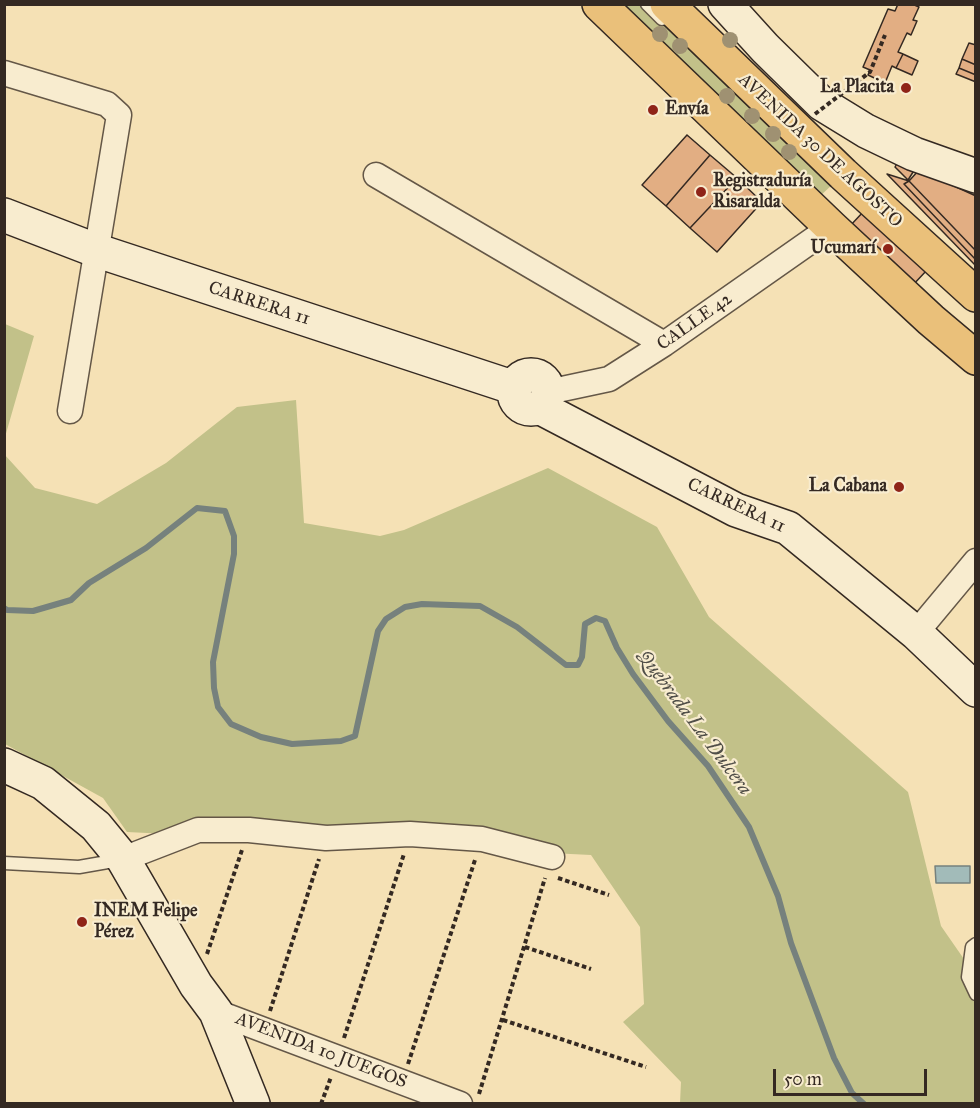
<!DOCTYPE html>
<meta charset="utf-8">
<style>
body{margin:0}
#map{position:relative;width:980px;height:1108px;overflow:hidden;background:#f5e1b5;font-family:"IM FELL Great Primer",serif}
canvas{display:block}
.frame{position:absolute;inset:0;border:6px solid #342922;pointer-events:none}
.scale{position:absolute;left:773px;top:1069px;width:154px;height:27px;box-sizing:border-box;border:3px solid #342922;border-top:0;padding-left:8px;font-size:18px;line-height:21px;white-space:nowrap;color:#342922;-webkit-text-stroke:4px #f8eccf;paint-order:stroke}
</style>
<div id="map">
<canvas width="980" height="1108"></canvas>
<div class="frame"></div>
<div class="scale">50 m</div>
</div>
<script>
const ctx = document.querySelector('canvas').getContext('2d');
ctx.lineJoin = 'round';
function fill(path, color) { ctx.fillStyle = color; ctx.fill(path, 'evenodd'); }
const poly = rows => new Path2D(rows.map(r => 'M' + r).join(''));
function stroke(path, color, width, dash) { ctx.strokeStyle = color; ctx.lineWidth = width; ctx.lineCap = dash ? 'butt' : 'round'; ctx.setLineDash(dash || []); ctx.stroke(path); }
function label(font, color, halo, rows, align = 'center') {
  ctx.font = font + ' "IM FELL Great Primer",serif'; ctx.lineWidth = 4.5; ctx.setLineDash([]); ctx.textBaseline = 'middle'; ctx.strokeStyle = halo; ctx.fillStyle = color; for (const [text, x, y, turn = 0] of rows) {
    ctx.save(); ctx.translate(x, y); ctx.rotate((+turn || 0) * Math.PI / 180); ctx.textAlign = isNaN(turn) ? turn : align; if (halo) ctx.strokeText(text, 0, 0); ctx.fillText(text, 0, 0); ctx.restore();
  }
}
const green = poly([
 [618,5,647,5,834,183,818,198],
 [5,324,34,336,5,437],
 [296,400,304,523,380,536,404,530,548,468,657,527,709,617,908,792,941,926,975,975,975,1103,680,1103,681,1082,623,1022,644,1004,640,927,591,855,127,832,103,798,5,744,4,454,35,488,97,504,166,463,237,407]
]);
const water = poly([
 [935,866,970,866,970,883,936,883,935,866]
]);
const stream = poly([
 [4,608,7,610,33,611,71,600,89,583,146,548,197,508,225,511,234,536,234,554,213,662,214,688,218,707,231,724,261,737,292,744,341,741,355,736,378,631,386,619,405,607,422,604,480,606,517,627,566,665,578,665,582,657,585,624,596,618,605,621,617,648,633,674,668,721,708,766,749,827,778,896,791,943,834,1058,852,1093,864,1104]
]);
const building = poly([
 [898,4,912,4,919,7,913,20,917,21,911,35,907,33,898,52,903,54,896,68,892,66,885,83,868,75,870,70,863,67,888,9,895,11,898,4],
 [969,43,976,45,976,65,962,59,969,43],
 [903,54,918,61,912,75,896,68,903,54],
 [962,59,976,65,976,75,959,68,962,59],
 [959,68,976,75,976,82,956,74,959,68],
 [687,135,710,155,666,206,642,185,687,135],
 [710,155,737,178,690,228,666,206,710,155],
 [899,160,915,169,908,180,895,167,899,160],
 [919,170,976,196,976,251,909,181,919,170],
 [887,174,909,181,904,184,976,260,976,266,887,174],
 [737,178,762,202,717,252,690,228,737,178],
 [909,181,976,251,976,260,904,184,909,181],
 [864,211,927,270,912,286,849,227,864,211]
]);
const path = poly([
 [558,878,609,895],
 [525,947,591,969],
 [207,954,242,850],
 [270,1011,319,859],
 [503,1020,646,1067],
 [344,1038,404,854],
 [408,1064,475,860],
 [479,1094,545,878],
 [321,1104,331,1077]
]);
const lane = poly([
 [647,4,662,19],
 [4,863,79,867,119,860],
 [976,944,972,947,968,977,976,994]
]);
const street = poly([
 [4,73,107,104,119,115,70,411],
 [376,175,664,344],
 [548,392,609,379,664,344,831,227],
 [916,633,976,561],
 [123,859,198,830,249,830,326,838,410,834,482,839,552,857],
 [216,1012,460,1104]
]);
const secondary = poly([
 [725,4,765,48,822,104,866,131,914,154,976,176],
 [4,215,95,250,515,388],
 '514 392a17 17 0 1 1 34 0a17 17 0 1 1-34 0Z',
 [539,407,736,510,788,528,916,633,976,690],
 [4,765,43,783,96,826,123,859,196,985,216,1012,253,1104]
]);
const primary = poly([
 [599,4,831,227,931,320,976,358],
 [667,4,843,174,976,295]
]);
const pathBridge = poly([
 [815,114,870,72,885,35]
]);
const trees = [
 [660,34],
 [730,40],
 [680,46],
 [727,96],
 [752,116],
 [773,134],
 [789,152]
];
const markers = [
 [906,88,6,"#8f2418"],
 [653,110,6,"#8f2418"],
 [701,192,6,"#8f2418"],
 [888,249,6,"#8f2418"],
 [899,487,6,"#8f2418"],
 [82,922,6,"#8f2418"]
];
const poiNames = [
 ["La Placita",894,88],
 ["Envía",665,110,"left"],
 ["Registraduría",713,182,"left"],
 ["Risaralda",713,203,"left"],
 ["Ucumarí",876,249],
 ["La Cabana",887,487],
 ["INEM Felipe",94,912,"left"],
 ["Pérez",94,933,"left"]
];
const streetNames = [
 ["AVENIDA 30 DE AGOSTO",820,151,43],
 ["CARRERA 11",259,304,18],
 ["CALLE 42",695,322,-35],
 ["CARRERA 11",736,506,25],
 ["AVENIDA 10 JUEGOS",321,1051,21]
];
const waterNames = [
 ["Quebrada La Dulcera",694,723,53]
];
fill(green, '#c2c189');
fill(water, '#a2bbb9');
stroke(water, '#76817d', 1.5);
stroke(stream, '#76817d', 6);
fill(building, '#e2ae83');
stroke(building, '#342922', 1.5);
stroke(lane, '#645747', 15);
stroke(street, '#645747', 27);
stroke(secondary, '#342922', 36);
stroke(primary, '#342922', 36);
stroke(path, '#342922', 4, [4.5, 3]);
stroke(lane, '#f8eccf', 12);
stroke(street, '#f8eccf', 24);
stroke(secondary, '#f8eccf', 33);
stroke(primary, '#eac07a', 33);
stroke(pathBridge, '#342922', 4, [4.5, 3]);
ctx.fillStyle = '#9f9172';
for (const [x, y] of trees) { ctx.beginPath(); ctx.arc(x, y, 8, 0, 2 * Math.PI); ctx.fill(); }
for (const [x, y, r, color] of markers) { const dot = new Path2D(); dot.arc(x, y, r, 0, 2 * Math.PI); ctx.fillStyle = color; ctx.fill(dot); stroke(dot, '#f8eccf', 2); }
label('bold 18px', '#342922', '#f8eccf', poiNames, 'right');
label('18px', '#342922', '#f8eccf', streetNames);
label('italic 20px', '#504e48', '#f8eccf', waterNames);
</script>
